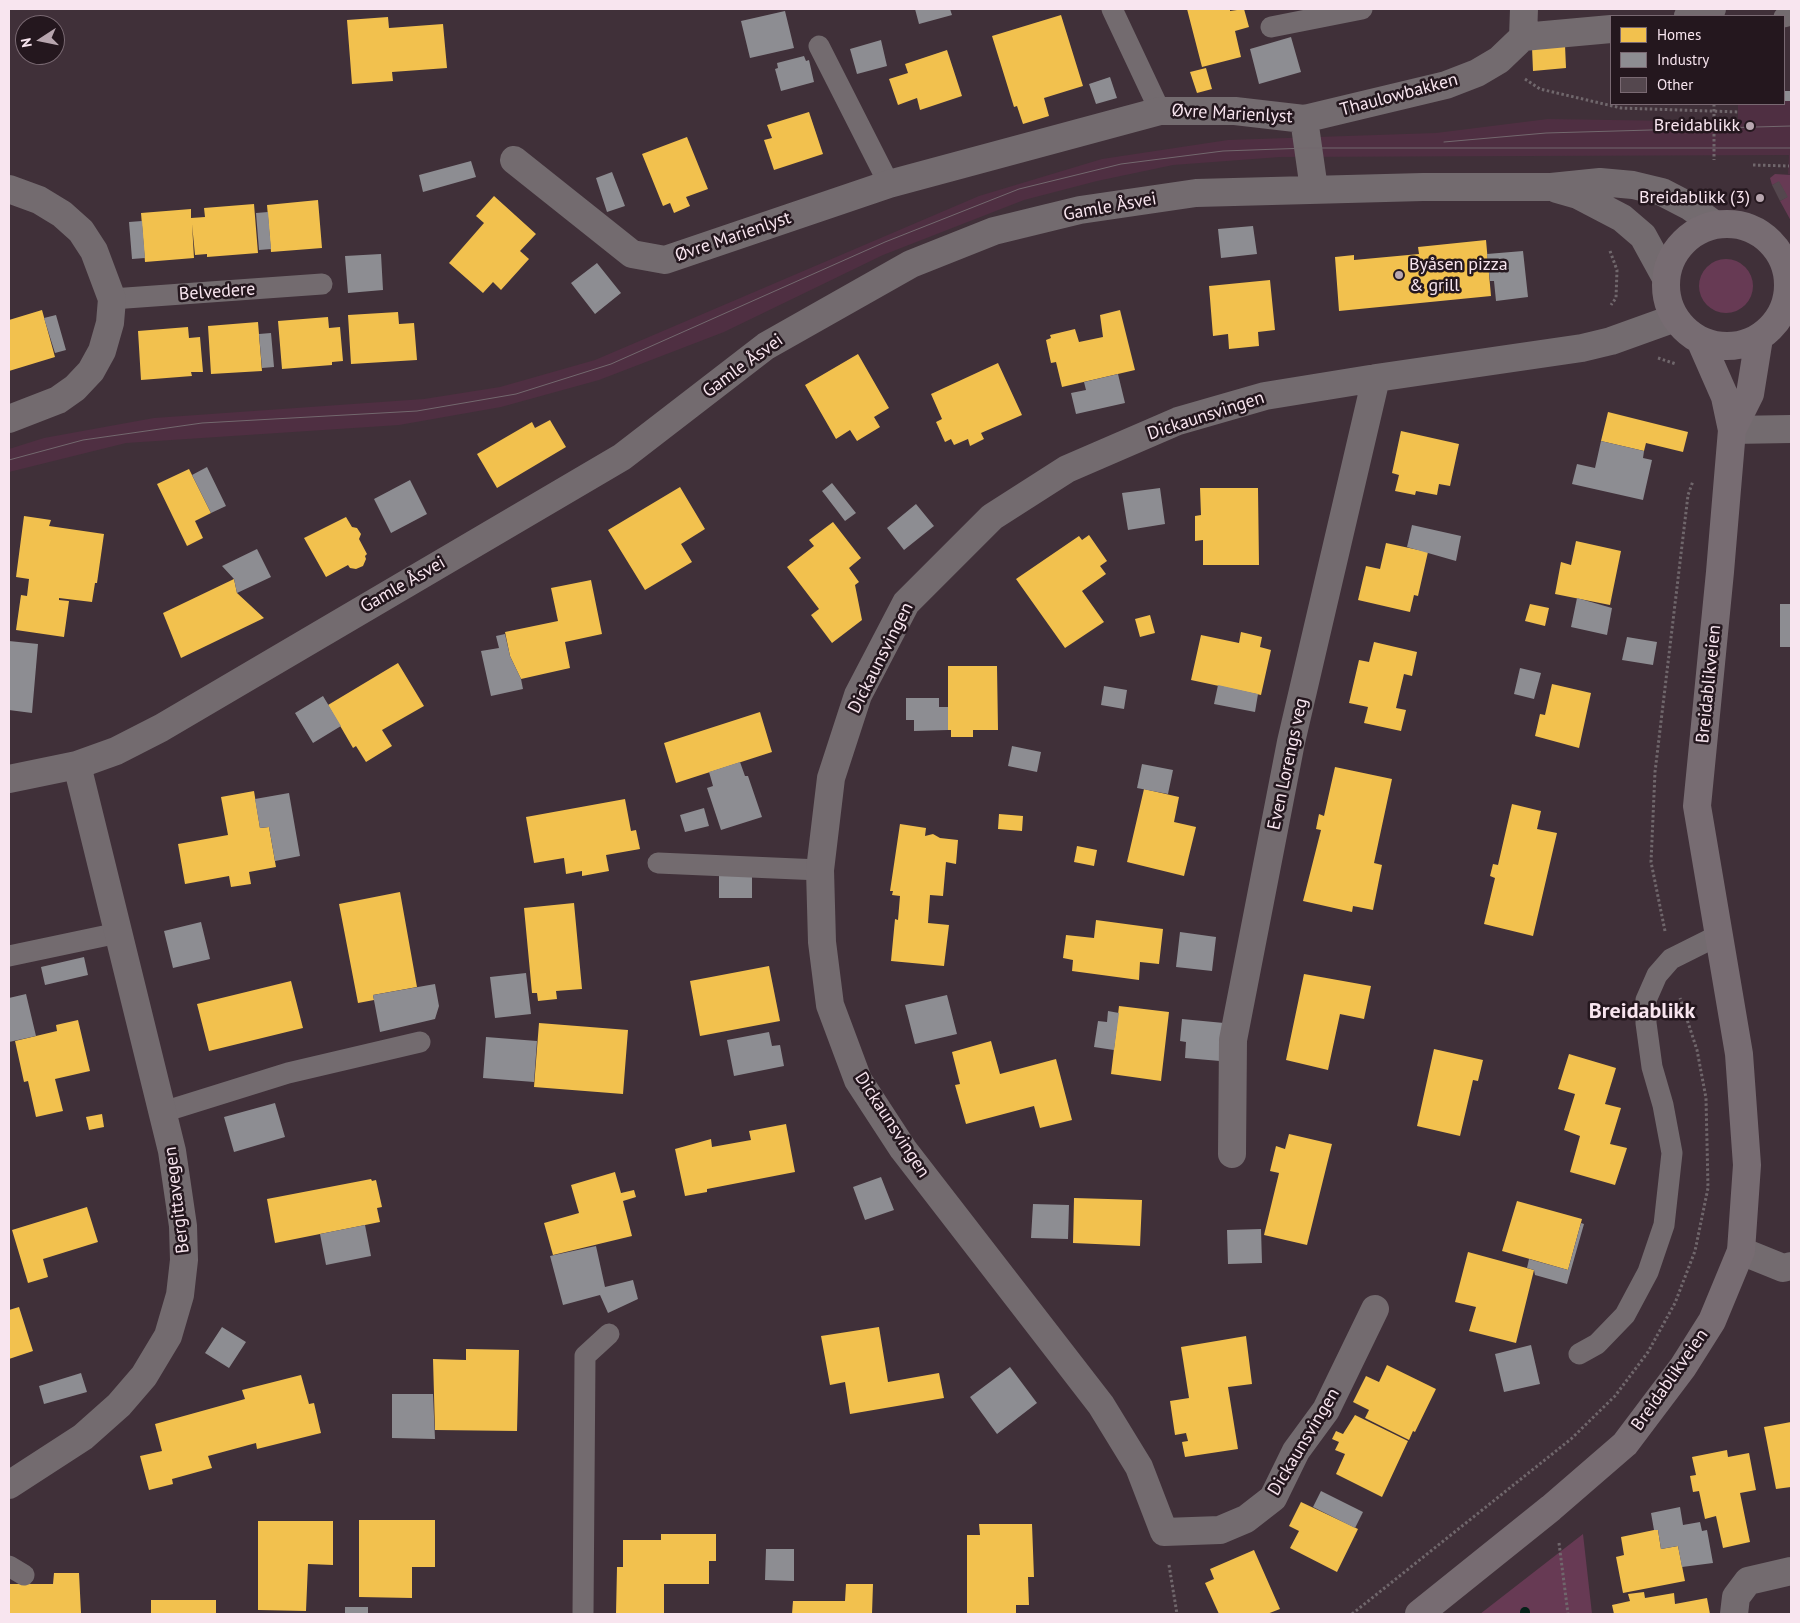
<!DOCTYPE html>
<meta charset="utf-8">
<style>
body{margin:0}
#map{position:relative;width:1800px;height:1623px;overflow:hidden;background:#403039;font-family:"PT Sans",sans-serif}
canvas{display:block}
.frame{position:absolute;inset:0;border:10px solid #f8e5ef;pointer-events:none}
.legend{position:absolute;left:1610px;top:15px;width:175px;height:90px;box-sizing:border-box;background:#24171e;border:1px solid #796972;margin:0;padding:6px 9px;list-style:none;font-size:15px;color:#f8e5ef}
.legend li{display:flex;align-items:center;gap:10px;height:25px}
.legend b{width:25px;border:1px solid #796972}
.north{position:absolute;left:15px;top:15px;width:50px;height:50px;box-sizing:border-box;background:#24171e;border:1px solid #796972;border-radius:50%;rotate:259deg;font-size:14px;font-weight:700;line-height:20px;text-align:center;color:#f8e5ef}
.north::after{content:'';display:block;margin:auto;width:18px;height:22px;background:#b8a6af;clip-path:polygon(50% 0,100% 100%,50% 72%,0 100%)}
</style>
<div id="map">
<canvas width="1800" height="1623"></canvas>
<div class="frame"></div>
<ul class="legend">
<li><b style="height:14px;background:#f2c14e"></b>Homes</li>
<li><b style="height:14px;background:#8d8d92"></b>Industry</li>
<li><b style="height:14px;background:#54474e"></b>Other</li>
</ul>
<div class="north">N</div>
</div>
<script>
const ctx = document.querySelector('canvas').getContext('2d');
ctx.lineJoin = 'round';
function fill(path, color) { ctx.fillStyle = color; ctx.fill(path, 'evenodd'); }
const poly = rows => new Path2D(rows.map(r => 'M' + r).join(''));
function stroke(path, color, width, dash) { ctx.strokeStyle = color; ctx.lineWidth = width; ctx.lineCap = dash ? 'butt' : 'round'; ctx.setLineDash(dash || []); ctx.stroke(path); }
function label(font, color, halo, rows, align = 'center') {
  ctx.font = font + ' "PT Sans",sans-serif'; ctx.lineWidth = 5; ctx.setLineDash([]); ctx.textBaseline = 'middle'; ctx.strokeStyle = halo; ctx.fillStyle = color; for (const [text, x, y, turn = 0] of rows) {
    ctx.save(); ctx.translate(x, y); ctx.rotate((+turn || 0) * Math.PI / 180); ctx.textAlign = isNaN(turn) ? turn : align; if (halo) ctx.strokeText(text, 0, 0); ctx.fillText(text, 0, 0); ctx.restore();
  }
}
const built = poly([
 [1784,91,1791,91,1791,175,1788,174,1789,155,1280,157,1173,165,1097,181,1024,200,883,255,724,332,599,380,501,407,399,425,126,443,9,472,9,449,44,438,154,418,424,399,500,387,595,360,979,196,1102,159,1228,140,1436,133,1548,119,1738,122,1738,104,1784,104]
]);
const green = poly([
 [1775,174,1791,175,1791,221,1780,201,1787,197,1779,182,1772,185,1770,178],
 '1699 286a27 27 0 1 1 54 0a27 27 0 1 1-54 0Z',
 [1583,1534,1592,1614,1480,1614]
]);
const homes = poly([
 [1187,9,1230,9,1230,11,1244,9,1249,27,1235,31,1241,57,1202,67],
 [1061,15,1083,86,1044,98,1049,116,1023,124,1017,106,1014,107,992,36],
 [388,17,389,28,443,24,447,68,392,72,393,81,352,84,347,20],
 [1565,45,1566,68,1533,71,1532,47],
 [947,50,962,96,920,110,917,98,898,105,889,79,908,73,905,64],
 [1206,68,1212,89,1197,93,1190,72],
 [809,112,823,154,774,170,764,140,772,138,767,125],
 [687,137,708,189,686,197,690,206,674,213,670,203,663,206,642,154],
 [494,196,536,234,520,251,529,259,501,290,493,282,483,293,449,263,484,223,476,216],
 [318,200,322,248,271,252,267,205],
 [254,204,258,253,207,257,207,254,195,255,192,224,194,258,145,262,141,213,191,209,191,218,205,217,204,208],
 [1486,240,1491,296,1339,311,1335,257,1354,255,1354,260,1419,254,1418,247],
 [1270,280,1275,330,1258,332,1259,346,1229,349,1228,334,1213,336,1209,286],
 [42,310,55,357,9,371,9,320],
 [1120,310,1135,370,1062,387,1056,362,1051,363,1046,340,1051,338,1050,335,1075,329,1079,342,1103,337,1100,315],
 [398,312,399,324,414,323,417,360,351,364,348,315],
 [328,317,329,328,340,327,343,361,332,362,332,365,282,369,278,321],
 [258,322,262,371,211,374,208,326],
 [188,327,189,338,200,337,203,372,191,372,192,376,141,380,138,331],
 [858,354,889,408,874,417,880,427,857,441,850,430,836,439,805,385],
 [998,363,1022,415,981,433,984,439,970,446,968,439,954,445,951,439,945,442,936,422,942,419,931,394],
 [1608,412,1688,432,1683,452,1646,443,1644,451,1601,441],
 [550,420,566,447,497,488,477,454,532,422,535,428],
 [1401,431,1459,444,1450,486,1439,484,1437,495,1416,491,1415,495,1395,491,1399,475,1392,473],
 [189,469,211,513,195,521,203,538,187,546,157,484],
 [680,487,705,529,681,544,692,562,645,590,608,530],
 [1200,488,1258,488,1259,565,1203,565,1203,540,1195,541,1195,516,1201,515],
 [24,516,51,520,49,526,104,534,97,583,95,583,92,602,59,598,59,600,69,601,64,637,16,630,21,595,27,596,29,579,16,577],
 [346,517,352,527,357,528,361,534,359,539,367,554,365,556,366,559,363,566,356,569,350,568,348,565,326,577,304,538],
 [833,522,861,558,849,568,859,582,855,585,862,620,832,643,811,615,819,609,787,567,814,546,809,540],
 [1089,535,1107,561,1100,566,1106,574,1082,591,1104,622,1065,648,1016,579,1079,536,1082,540],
 [1576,541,1621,551,1610,605,1555,594,1561,562,1571,565],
 [1386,543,1428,552,1418,596,1414,595,1410,612,1358,600,1366,566,1380,569],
 [234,579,237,593,264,618,181,658,163,613],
 [591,580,602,634,565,642,570,668,521,679,510,656,505,632,558,621,551,588],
 [1530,604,1549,608,1545,626,1525,621],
 [1150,615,1155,633,1140,637,1135,619],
 [1241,632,1262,637,1260,647,1271,650,1261,695,1191,680,1201,635,1239,643],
 [1374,642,1417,652,1412,676,1404,674,1396,708,1406,710,1401,731,1364,723,1368,707,1349,703,1359,660,1369,662],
 [398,663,424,706,382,730,392,746,366,762,356,746,353,748,328,705],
 [948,666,997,666,998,730,973,730,973,737,951,737,951,730,948,730],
 [1552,684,1591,693,1579,748,1535,736,1540,714,1545,715],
 [760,712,772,752,676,783,664,743],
 [1335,767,1392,779,1374,863,1382,865,1373,910,1353,906,1352,912,1303,901,1321,830,1316,829,1319,814,1324,816],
 [1144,789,1179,797,1174,822,1196,827,1184,876,1127,862],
 [254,791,260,828,269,827,276,867,249,872,251,884,231,887,229,876,185,884,178,844,228,835,221,797],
 [625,799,631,831,636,830,640,849,606,855,609,871,582,876,582,871,566,874,564,858,534,863,526,817],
 [1512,804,1541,811,1537,829,1557,833,1533,936,1484,924,1495,878,1490,876,1493,864,1498,865],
 [999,814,1023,816,1022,831,998,829],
 [900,824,926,828,925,836,933,834,940,838,958,840,956,864,946,862,943,896,930,895,928,923,949,925,944,966,891,961,895,919,898,920,900,896,892,895,893,891,890,891],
 [1077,846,1097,850,1094,866,1074,862],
 [400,892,417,987,373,995,374,1000,358,1003,339,904],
 [574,903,582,989,556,991,557,999,538,1001,537,993,532,993,524,908],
 [1096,920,1163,929,1159,964,1140,962,1139,980,1072,971,1073,960,1063,958,1066,935,1094,938],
 [769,966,780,1021,700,1036,690,981],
 [1304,974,1371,986,1364,1019,1340,1014,1328,1070,1286,1060],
 [291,981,303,1028,209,1051,197,1004],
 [1119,1006,1169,1012,1161,1081,1111,1074],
 [78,1020,90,1071,55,1079,63,1111,36,1117,28,1081,24,1082,15,1041,57,1031,56,1025],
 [539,1023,628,1030,623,1094,534,1087],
 [991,1041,1000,1074,1056,1059,1072,1120,1040,1128,1034,1106,966,1124,955,1085,960,1084,952,1052],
 [1434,1049,1483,1060,1478,1081,1473,1080,1460,1136,1417,1126],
 [1569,1054,1616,1068,1605,1104,1621,1108,1610,1144,1627,1148,1615,1185,1570,1172,1580,1136,1564,1130,1575,1094,1558,1089],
 [102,1114,104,1127,89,1130,86,1117],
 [786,1124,795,1172,707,1189,707,1192,685,1196,675,1149,711,1139,712,1147,751,1140,749,1131],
 [1289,1134,1332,1144,1307,1245,1264,1235,1279,1173,1270,1171,1276,1146,1285,1149],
 [615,1172,621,1193,634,1190,636,1197,623,1201,632,1236,553,1255,544,1223,579,1213,571,1185],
 [371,1179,372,1181,376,1180,382,1207,377,1208,380,1222,275,1243,267,1199],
 [1074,1198,1142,1200,1140,1246,1073,1243],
 [1517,1201,1582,1219,1568,1270,1502,1251],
 [87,1207,98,1242,43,1259,48,1277,28,1283,12,1230],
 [1468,1252,1534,1270,1516,1343,1469,1331,1476,1307,1455,1302],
 [19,1307,33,1351,9,1359,9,1310],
 [879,1327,888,1382,939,1373,944,1398,850,1414,845,1382,830,1385,821,1336],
 [1246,1336,1252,1384,1228,1387,1238,1449,1185,1457,1182,1442,1188,1441,1186,1433,1175,1435,1170,1401,1189,1398,1181,1347],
 [466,1349,519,1350,517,1431,435,1430,433,1359,466,1360],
 [1387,1365,1436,1389,1415,1432,1413,1431,1409,1440,1365,1418,1369,1410,1353,1402,1366,1376,1379,1382],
 [301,1375,309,1404,314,1403,321,1433,257,1449,256,1443,208,1456,212,1468,172,1479,173,1484,149,1490,140,1456,162,1451,155,1424,245,1399,242,1390],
 [1355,1415,1408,1441,1382,1497,1336,1474,1345,1454,1335,1450,1339,1442,1332,1439,1336,1431,1343,1434],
 [1791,1422,1791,1487,1776,1489,1764,1427],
 [1727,1450,1728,1457,1749,1453,1756,1490,1740,1493,1750,1542,1723,1548,1716,1516,1705,1519,1699,1491,1693,1492,1690,1476,1696,1475,1692,1457],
 [1301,1502,1358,1529,1337,1572,1290,1548,1299,1531,1289,1526],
 [359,1520,435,1520,435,1567,412,1567,412,1598,359,1597],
 [258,1521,333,1521,333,1565,308,1564,306,1611,258,1610],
 [979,1524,1032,1524,1034,1577,1028,1577,1029,1605,1016,1605,1016,1614,967,1614,967,1535,980,1535],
 [1654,1530,1658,1530,1661,1549,1678,1546,1685,1581,1623,1593,1616,1557,1624,1555,1621,1537],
 [661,1534,716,1534,716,1561,709,1561,709,1584,664,1584,664,1614,616,1614,617,1567,623,1567,623,1540,661,1540],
 [1254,1550,1280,1609,1267,1614,1219,1614,1205,1583,1214,1579,1210,1569],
 [54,1573,79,1573,81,1613,9,1614,9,1584,53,1584],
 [846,1584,873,1584,872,1614,792,1614,793,1601,845,1601],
 [1644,1592,1645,1598,1674,1593,1675,1604,1707,1598,1710,1614,1614,1614,1612,1605,1630,1601,1628,1594],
 [151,1600,216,1600,216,1614,151,1614]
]);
const industry = poly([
 [915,9,950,9,952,15,919,24],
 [785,11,794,48,750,58,741,21],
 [1291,37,1301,72,1259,84,1250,49],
 [881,40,887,66,857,74,850,49],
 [804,56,806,61,809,60,814,82,781,91,775,69,778,68,777,63],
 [1110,77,1117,98,1096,104,1089,84],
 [1784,91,1791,91,1791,101,1784,101],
 [471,161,476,177,423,192,419,175],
 [612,172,625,206,607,212,596,178],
 [268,212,271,249,259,250,256,213],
 [142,221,145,258,132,259,129,222],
 [1253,226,1257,254,1221,258,1218,229],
 [1523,251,1528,297,1496,301,1494,281,1490,281,1487,254],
 [381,254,383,290,348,293,345,256],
 [597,263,621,293,595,314,571,283],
 [56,315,66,350,55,353,44,318],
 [271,333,274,367,262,368,259,334],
 [1118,374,1125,403,1076,414,1071,393,1086,390,1084,382],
 [1601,441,1644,451,1643,458,1652,460,1643,500,1572,484,1577,464,1595,468],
 [207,467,226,506,211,513,192,475],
 [410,480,427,514,391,533,374,499],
 [832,483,856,513,845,521,822,491],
 [1160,488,1165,524,1128,530,1122,493],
 [916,504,934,526,904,550,887,528],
 [1412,525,1461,536,1456,561,1407,547],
 [257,549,271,577,237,593,234,579,222,566],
 [1577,598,1612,608,1607,635,1571,627],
 [1780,604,1791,604,1791,647,1780,647],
 [505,634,510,656,521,679,523,689,491,696,481,651,499,648,496,636],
 [1627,637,1657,642,1653,665,1622,660],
 [9,641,38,644,32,713,9,710],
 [1520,668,1541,673,1534,699,1514,694],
 [1218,685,1258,694,1255,712,1214,704],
 [1104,686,1127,690,1124,709,1101,705],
 [323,696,341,726,313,743,295,713],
 [906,698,939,698,939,707,948,707,948,730,914,731,914,720,906,720],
 [1012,746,1041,752,1037,772,1008,766],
 [740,762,745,776,748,776,762,817,721,830,707,788,713,786,709,772],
 [1142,764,1173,770,1168,794,1137,788],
 [289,793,300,856,275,861,269,827,260,828,255,799],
 [704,808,709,826,685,832,680,815],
 [719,876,752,876,752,898,719,898],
 [201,922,210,959,173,968,164,931],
 [1180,932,1216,937,1212,971,1176,967],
 [84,957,88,975,45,985,41,967],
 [526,973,531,1014,495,1018,490,977],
 [435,984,439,1006,435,1019,380,1032,373,995],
 [26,994,36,1036,9,1042,9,998],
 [947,995,957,1034,915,1044,905,1005],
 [1108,1011,1119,1013,1114,1050,1094,1047,1098,1021,1107,1022],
 [1182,1019,1224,1023,1220,1061,1185,1058,1186,1042,1180,1041],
 [769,1032,772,1046,780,1045,784,1066,734,1076,727,1040],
 [486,1037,537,1041,534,1082,483,1078],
 [275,1103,285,1137,234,1152,224,1117],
 [881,1177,894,1210,865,1220,853,1187],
 [1033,1204,1069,1205,1068,1239,1031,1238],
 [1581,1223,1584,1224,1567,1284,1535,1275,1534,1270,1527,1268,1529,1259,1568,1270],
 [365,1225,371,1256,326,1265,320,1234],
 [1261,1229,1262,1263,1228,1264,1227,1230],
 [596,1246,605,1287,633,1280,638,1299,608,1313,600,1295,563,1305,550,1256],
 [222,1327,246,1342,229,1368,205,1353],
 [1531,1345,1540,1384,1504,1392,1495,1354],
 [1010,1367,1037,1403,997,1434,970,1397],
 [81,1373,87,1392,44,1404,39,1386],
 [392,1394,433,1394,435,1439,392,1438],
 [1321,1491,1363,1512,1355,1528,1313,1507],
 [1680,1507,1683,1525,1700,1522,1702,1531,1707,1530,1713,1563,1682,1567,1678,1546,1661,1549,1658,1530,1654,1530,1651,1513],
 [766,1549,794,1549,794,1581,765,1580],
 [345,1607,368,1607,368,1614,345,1614]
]);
const stream = poly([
 [1525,1614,1525,1612]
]);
const building = poly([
 [1779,181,1788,197,1780,201,1772,185]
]);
const path = poly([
 [1525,79,1540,89,1621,108,1739,112],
 [1714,104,1714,160],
 [1753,165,1789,166],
 [1610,251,1617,270,1616,298,1611,305],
 [1658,358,1676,364],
 [1665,931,1651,862,1655,772,1688,495,1693,481],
 [1559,1543,1568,1614],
 [1169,1565,1177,1614],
 [1352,1614,1571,1439,1615,1396,1648,1352,1675,1303,1695,1251,1708,1188,1706,1098,1697,1050,1680,998]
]);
const lane = poly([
 [1112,9,1160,111],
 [1784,17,1791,15],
 [1271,27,1362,9],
 [819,46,889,184],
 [112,299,322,284],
 [658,863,820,870],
 [9,956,118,933],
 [163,1112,288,1073,420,1042],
 [1579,1354,1597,1344,1625,1315,1648,1272,1664,1225,1672,1153,1663,1105,1652,1067,1646,1023,1646,1000,1657,975,1671,959,1717,936],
 [9,1566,24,1575],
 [583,1614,585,1356,609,1334]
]);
const street = poly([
 [1688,16,1712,9],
 [1523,37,1611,29],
 [514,160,632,254,665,260,889,184,1160,111,1235,111,1304,119],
 [9,189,39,200,62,214,81,231,94,251,112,299,110,323,102,351,91,371,75,388,58,400,9,419],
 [1314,189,1304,119,1446,85,1477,73,1499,60,1523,37,1524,9],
 [1557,189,1578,195,1622,218,1643,236,1666,278],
 [1732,430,1791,429],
 [9,779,77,765,116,751,161,728,622,457,766,346,911,264,994,231,1080,210,1196,193,1423,187,1551,187,1600,182,1633,185,1662,192,1689,206,1714,224],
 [1232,1154,1233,1040,1291,742,1376,378],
 [1741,1251,1783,1268,1791,1266],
 [1375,1309,1326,1410,1296,1451,1273,1498,1246,1519,1220,1530,1164,1532,1139,1467,1101,1405,903,1149,858,1080,830,1005,822,942,820,870,831,778,858,695,906,603,992,517,1067,469,1178,421,1265,396,1376,378,1582,348,1611,341,1675,318],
 [9,1485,83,1437,119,1405,144,1376,168,1336,180,1295,184,1260,183,1226,172,1151,77,765],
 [1734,1614,1736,1597,1748,1581,1791,1571]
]);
const secondary = poly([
 '1666 285a61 61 0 1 1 122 0a61 61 0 1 1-122 0Z',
 [1732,430,1750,394,1759,338],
 [1419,1614,1551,1508,1625,1444,1683,1367,1712,1321,1741,1251,1747,1165,1739,1054,1697,806,1720,572,1732,430,1725,397,1700,340]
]);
const tram = poly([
 [1444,142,1546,133,1791,126],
 [9,460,83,440,202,423,417,411,516,394,611,364,885,242,1019,189,1121,164,1223,151,1308,148,1791,148]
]);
const markers = [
 [1750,126,5,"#b8a6af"],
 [1760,198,5,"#b8a6af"],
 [1399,275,5,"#b8a6af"]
];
const streetNames = [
 ["Thaulowbakken",1399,95,-15],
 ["Øvre Marienlyst",1232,114,3],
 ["Gamle Åsvei",1110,207,-10],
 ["Øvre Marienlyst",733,237,-19],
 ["Belvedere",217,292,-4],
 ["Gamle Åsvei",743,366,-36],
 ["Dickaunsvingen",1206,416,-18],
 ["Gamle Åsvei",403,585,-30],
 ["Dickaunsvingen",881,658,-63],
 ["Breidablikveien",1709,684,-84],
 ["Even Lorengs veg",1288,764,-78],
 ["Dickaunsvingen",892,1125,57],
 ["Bergittavegen",177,1200,-97],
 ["Breidablikveien",1670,1380,-55],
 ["Dickaunsvingen",1304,1442,-59]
];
const poiNames = [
 ["Breidablikk",1740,126],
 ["Breidablikk (3)",1750,198],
 ["Byåsen pizza",1409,265,"left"],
 ["& grill",1409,286,"left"]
];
const districtNames = [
 ["Breidablikk",1642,1012]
];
fill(built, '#4f2f42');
fill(green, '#673a54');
fill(homes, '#f2c14e');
fill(industry, '#8d8d92');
stroke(stream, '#062119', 10);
fill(building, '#54474e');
stroke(path, '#70676c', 3, [2.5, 2.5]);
stroke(lane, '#736b6f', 21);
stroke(street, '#736b6f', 28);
stroke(secondary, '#776c72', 28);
stroke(tram, '#73686e', 1);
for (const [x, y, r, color] of markers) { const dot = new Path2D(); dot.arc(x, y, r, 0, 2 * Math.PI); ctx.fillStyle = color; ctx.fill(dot); stroke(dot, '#24171e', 2); }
label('18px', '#f8e5ef', '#24171e', streetNames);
label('18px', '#f8e5ef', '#24171e', poiNames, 'right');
label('bold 22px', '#f8e5ef', '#24171e', districtNames);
</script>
